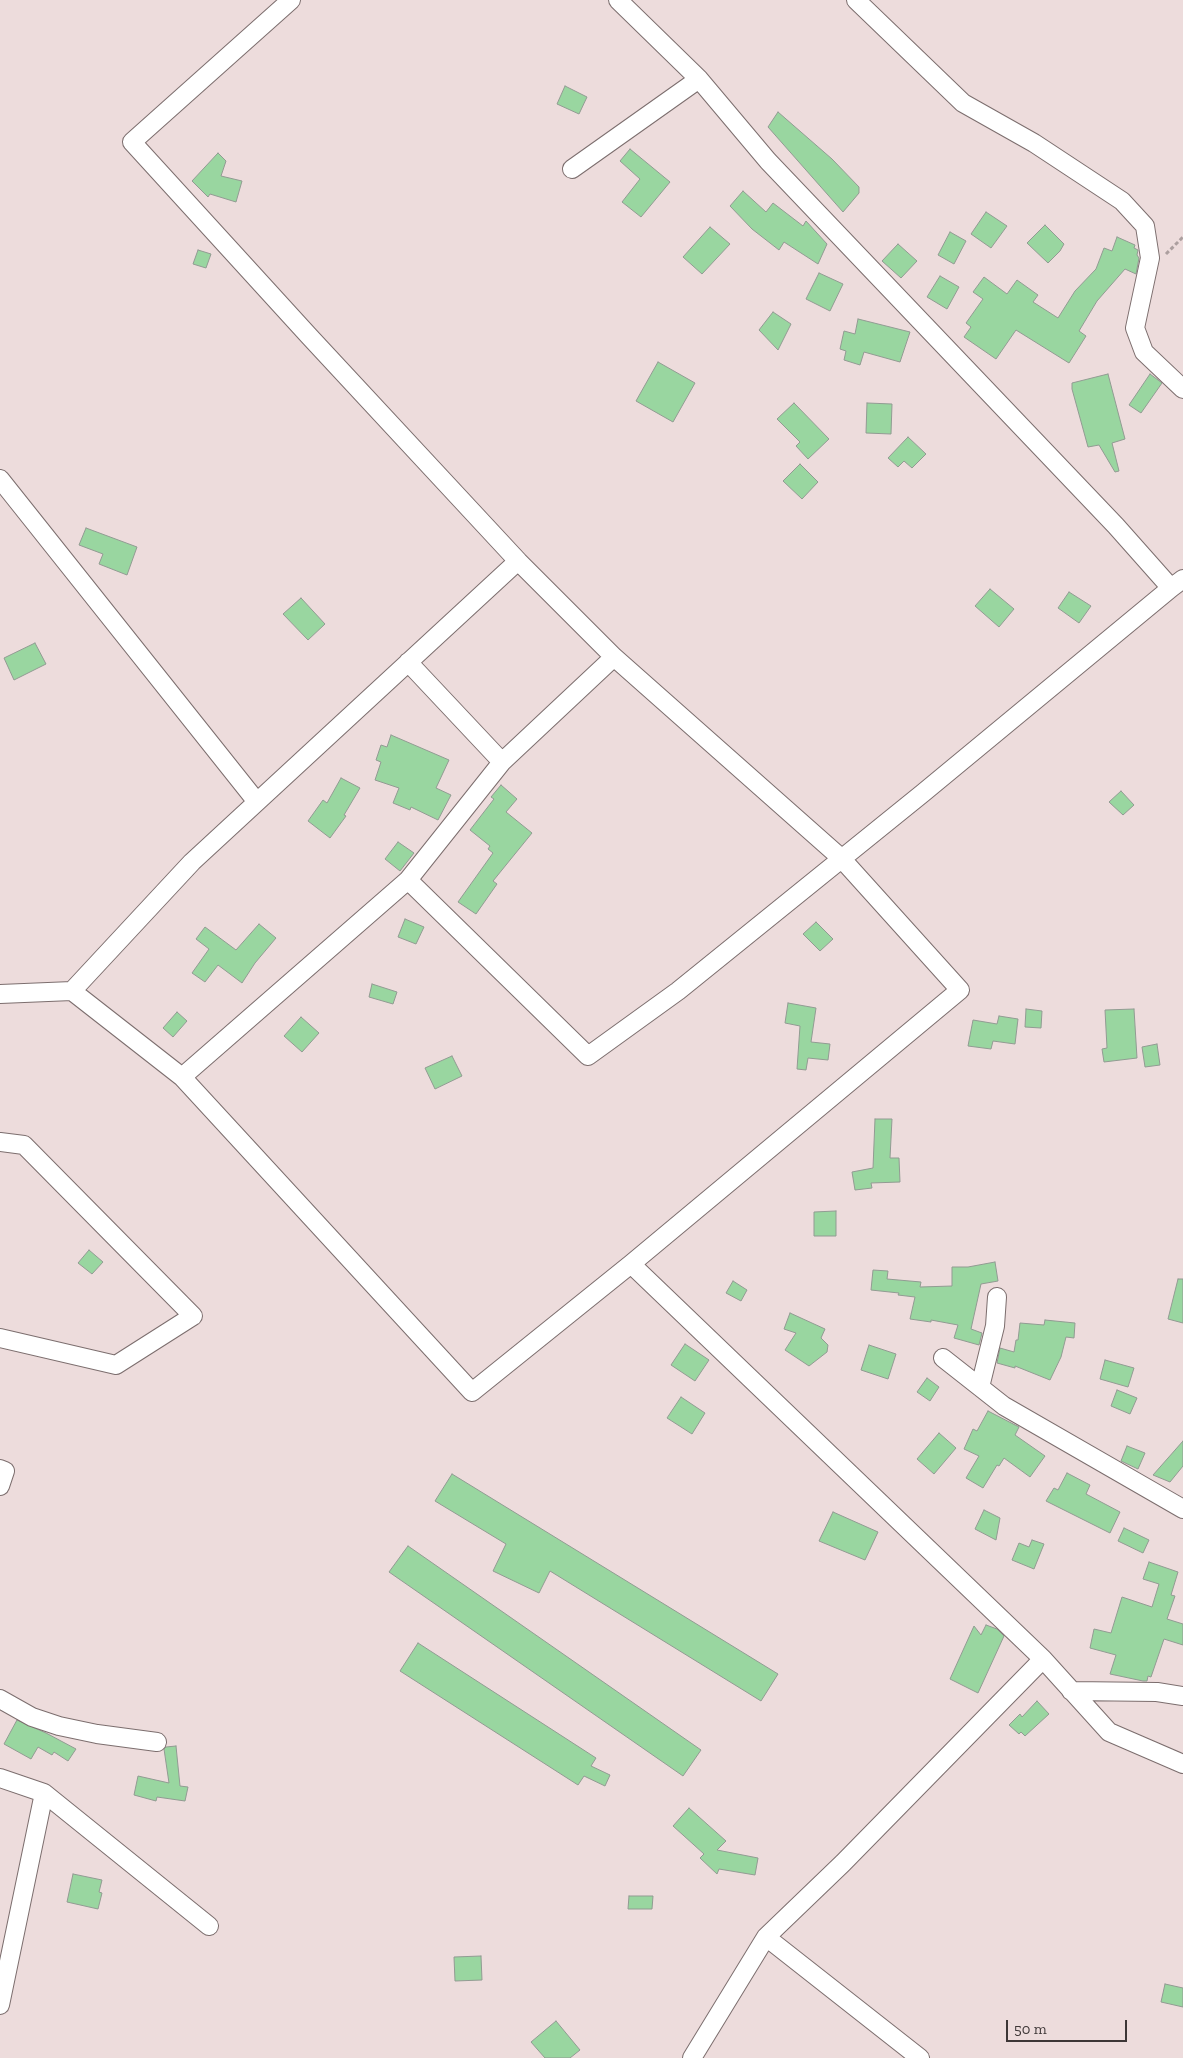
<!DOCTYPE html>
<style>
body{margin:0}
#map{position:relative;width:1183px;height:2058px;overflow:hidden;background:#eddcdc;font-family:"Zilla Slab",serif}
canvas{display:block}
.scale{position:absolute;left:1006px;top:2020px;width:121px;height:22px;box-sizing:border-box;border:2px solid #3d3636;border-top:0;padding-left:6px;font-size:15px;line-height:18px;white-space:nowrap;color:#3d3636;-webkit-text-stroke:4px #eddcdc;paint-order:stroke}
</style>
<div id="map">
<canvas width="1183" height="2058"></canvas>
<div class="scale">50 m</div>
</div>
<script>
const ctx = document.querySelector('canvas').getContext('2d');
ctx.lineJoin = 'round';
function fill(path, color) { ctx.fillStyle = color; ctx.fill(path, 'evenodd'); }
const poly = rows => new Path2D(rows.map(r => 'M' + r).join(''));
function stroke(path, color, width, dash) { ctx.strokeStyle = color; ctx.lineWidth = width; ctx.lineCap = dash ? 'butt' : 'round'; ctx.setLineDash(dash || []); ctx.stroke(path); }
const building = poly([
 [565,86,587,97,579,114,557,104,565,86],
 [778,112,832,159,859,187,859,193,843,212,768,127,778,112],
 [630,149,670,182,641,217,622,202,640,179,620,161,630,149],
 [218,153,226,161,221,176,242,181,236,202,210,194,208,197,192,181,218,153],
 [743,191,766,212,773,203,803,226,806,221,827,244,818,264,784,242,779,250,752,229,730,206,743,191],
 [986,212,1007,226,991,248,971,234,986,212],
 [1045,225,1064,244,1060,251,1048,263,1027,243,1045,225],
 [710,227,730,244,702,274,683,257,710,227],
 [950,232,966,241,954,264,938,255,950,232],
 [1117,237,1135,245,1134,248,1138,250,1137,255,1139,258,1136,274,1125,269,1097,301,1079,331,1086,336,1069,363,1016,330,996,359,964,337,971,327,966,323,983,299,973,292,984,277,1007,294,1017,280,1038,295,1033,302,1058,318,1075,291,1096,269,1104,248,1112,251,1117,237],
 [898,244,917,261,901,278,882,261,898,244],
 [198,250,211,254,206,268,193,264,198,250],
 [819,273,843,284,830,311,806,299,819,273],
 [940,276,959,287,947,309,927,297,940,276],
 [773,312,791,324,778,350,759,330,773,312],
 [858,319,910,332,900,362,864,352,860,365,844,360,846,351,840,349,844,331,855,334,858,319],
 [658,362,695,383,673,422,636,401,658,362],
 [1108,374,1125,439,1112,443,1119,471,1115,472,1099,445,1088,447,1072,389,1072,383,1108,374],
 [1150,374,1162,383,1141,413,1129,405,1150,374],
 [794,403,829,439,808,459,796,446,800,442,777,419,794,403],
 [867,403,892,404,891,434,866,433,867,403],
 [908,437,926,454,912,468,904,461,898,467,888,458,908,437],
 [800,464,818,482,802,499,783,481,800,464],
 [86,528,137,547,127,575,99,564,103,554,79,545,86,528],
 [990,589,1014,609,999,627,975,606,990,589],
 [1069,592,1091,606,1079,623,1058,608,1069,592],
 [301,598,325,624,308,640,283,614,301,598],
 [35,643,46,664,14,680,4,658,35,643],
 [391,735,449,760,436,788,451,795,438,820,411,807,410,810,393,803,399,788,375,780,381,762,376,760,381,745,387,747,391,735],
 [341,778,360,788,344,815,346,816,330,838,308,821,323,800,327,803,341,778],
 [501,785,517,799,506,812,532,833,493,881,497,884,476,914,458,902,493,853,488,849,490,846,470,830,494,799,491,797,501,785],
 [1121,791,1134,805,1123,815,1109,802,1121,791],
 [398,842,414,853,400,871,385,859,398,842],
 [405,919,424,927,416,944,398,937,405,919],
 [816,922,833,939,820,951,803,934,816,922],
 [259,924,276,938,255,963,242,983,218,965,205,982,192,973,209,949,196,939,205,927,236,950,259,924],
 [372,984,397,992,393,1004,369,997,372,984],
 [788,1003,816,1008,811,1042,830,1044,828,1060,808,1058,806,1070,797,1069,800,1026,785,1023,788,1003],
 [1026,1009,1042,1011,1041,1028,1025,1027,1026,1009],
 [1134,1009,1137,1058,1104,1062,1102,1049,1107,1048,1105,1010,1134,1009],
 [177,1012,187,1021,173,1037,163,1028,177,1012],
 [999,1016,1018,1019,1015,1044,993,1041,991,1049,968,1046,973,1020,997,1024,999,1016],
 [301,1017,319,1033,302,1052,284,1036,301,1017],
 [1157,1044,1160,1065,1145,1067,1142,1047,1157,1044],
 [452,1056,462,1076,435,1089,425,1068,452,1056],
 [875,1119,892,1119,890,1158,899,1158,900,1182,871,1183,872,1188,855,1190,852,1172,873,1168,875,1119],
 [836,1211,836,1236,814,1236,814,1212,836,1211],
 [89,1250,103,1262,92,1274,78,1263,89,1250],
 [995,1262,998,1281,981,1284,971,1329,982,1333,979,1345,954,1338,958,1325,931,1320,931,1322,910,1319,915,1297,898,1295,899,1293,871,1290,873,1270,888,1271,887,1279,921,1282,920,1287,952,1286,952,1267,968,1267,995,1262],
 [1178,1279,1183,1279,1183,1323,1168,1319,1178,1279],
 [733,1281,747,1290,741,1301,726,1293,733,1281],
 [790,1313,825,1329,821,1338,828,1345,827,1352,809,1366,785,1350,796,1333,784,1329,790,1313],
 [1045,1320,1075,1323,1074,1338,1066,1337,1061,1357,1050,1380,1015,1366,1015,1368,997,1363,1000,1348,1014,1352,1016,1340,1018,1340,1020,1323,1044,1325,1045,1320],
 [685,1344,709,1360,695,1381,671,1365,685,1344],
 [869,1345,896,1354,888,1379,861,1370,869,1345],
 [1105,1360,1134,1368,1128,1387,1100,1379,1105,1360],
 [927,1378,939,1387,930,1401,917,1392,927,1378],
 [1117,1390,1137,1398,1130,1414,1111,1406,1117,1390],
 [681,1397,705,1413,692,1434,667,1418,681,1397],
 [988,1411,1019,1427,1015,1435,1045,1456,1030,1477,1004,1458,999,1466,997,1465,983,1488,966,1478,979,1456,964,1449,973,1429,977,1431,988,1411],
 [939,1433,956,1448,934,1474,917,1459,939,1433],
 [1183,1441,1183,1466,1170,1482,1153,1475,1183,1441],
 [1127,1446,1145,1453,1138,1469,1121,1461,1127,1446],
 [1067,1473,1090,1485,1086,1494,1120,1512,1110,1533,1046,1501,1054,1488,1058,1490,1067,1473],
 [452,1474,778,1674,761,1701,550,1571,539,1593,493,1571,506,1544,435,1501,452,1474],
 [984,1510,1000,1518,996,1540,975,1529,984,1510],
 [833,1512,878,1532,865,1560,819,1541,833,1512],
 [1124,1528,1149,1540,1143,1553,1118,1541,1124,1528],
 [1032,1540,1044,1544,1034,1569,1012,1560,1019,1543,1029,1547,1032,1540],
 [408,1546,701,1750,683,1776,389,1572,408,1546],
 [1149,1562,1178,1572,1171,1595,1175,1596,1167,1619,1183,1624,1183,1645,1164,1639,1151,1677,1148,1676,1147,1681,1143,1681,1110,1674,1116,1655,1090,1648,1094,1629,1111,1633,1122,1597,1152,1607,1159,1584,1143,1579,1149,1562],
 [986,1625,997,1629,1004,1636,978,1693,950,1679,974,1626,981,1635,986,1625],
 [418,1643,596,1758,591,1766,610,1775,605,1786,584,1776,578,1785,400,1671,418,1643],
 [1037,1701,1049,1714,1025,1736,1021,1732,1019,1734,1009,1725,1020,1714,1022,1717,1037,1701],
 [17,1720,46,1733,76,1749,68,1761,54,1752,52,1755,38,1747,31,1759,4,1744,17,1720],
 [176,1746,180,1786,188,1787,185,1801,157,1797,156,1801,134,1795,138,1776,169,1783,164,1749,166,1747,176,1746],
 [689,1808,726,1841,717,1850,758,1858,755,1875,719,1869,717,1874,700,1858,704,1854,673,1826,689,1808],
 [73,1874,102,1880,99,1892,102,1893,98,1909,67,1902,73,1874],
 [629,1896,653,1896,652,1909,628,1909,629,1896],
 [481,1956,482,1980,455,1981,454,1957,481,1956],
 [1165,1984,1183,1988,1183,2007,1161,2002,1165,1984],
 [556,2021,580,2050,570,2058,545,2058,531,2042,556,2021]
]);
const path = poly([
 [1166,254,1183,237]
]);
const minor = poly([
 [291,0,132,142,309,336,518,561],
 [618,0,699,79,768,161,1116,526,1171,588,1183,579],
 [856,0,963,103,1034,143,1122,201,1145,226,1150,258,1135,328,1144,352,1183,389],
 [572,169,699,79],
 [0,479,257,802],
 [408,662,502,762,614,657],
 [408,880,588,1056,678,991,923,793,1171,588],
 [0,994,72,991,182,1077,472,1392,631,1264,960,990,841,858,614,657,518,561,192,862,72,991],
 [182,1077,408,880,502,762],
 [0,1142,24,1145,193,1316,116,1365,0,1338],
 [631,1264,1043,1659,1109,1732,1183,1764],
 [943,1358,1004,1406,1183,1509],
 [980,1387,995,1326,997,1297],
 [0,1469,5,1471,0,1486],
 [1071,1691,1157,1692,1183,1696],
 [0,1699,32,1717,59,1726,97,1734,157,1742],
 [0,1778,44,1793,209,1926],
 [766,1937,920,2058],
 [0,2005,44,1793],
 [692,2058,766,1937,843,1863,1043,1659]
]);
fill(building, '#99d6a0');
stroke(building, '#919b92', 1);
stroke(minor, '#7c6e6e', 20);
stroke(path, '#ac9f9f', 3, [4, 2.5]);
stroke(minor, '#fff', 18);
</script>
